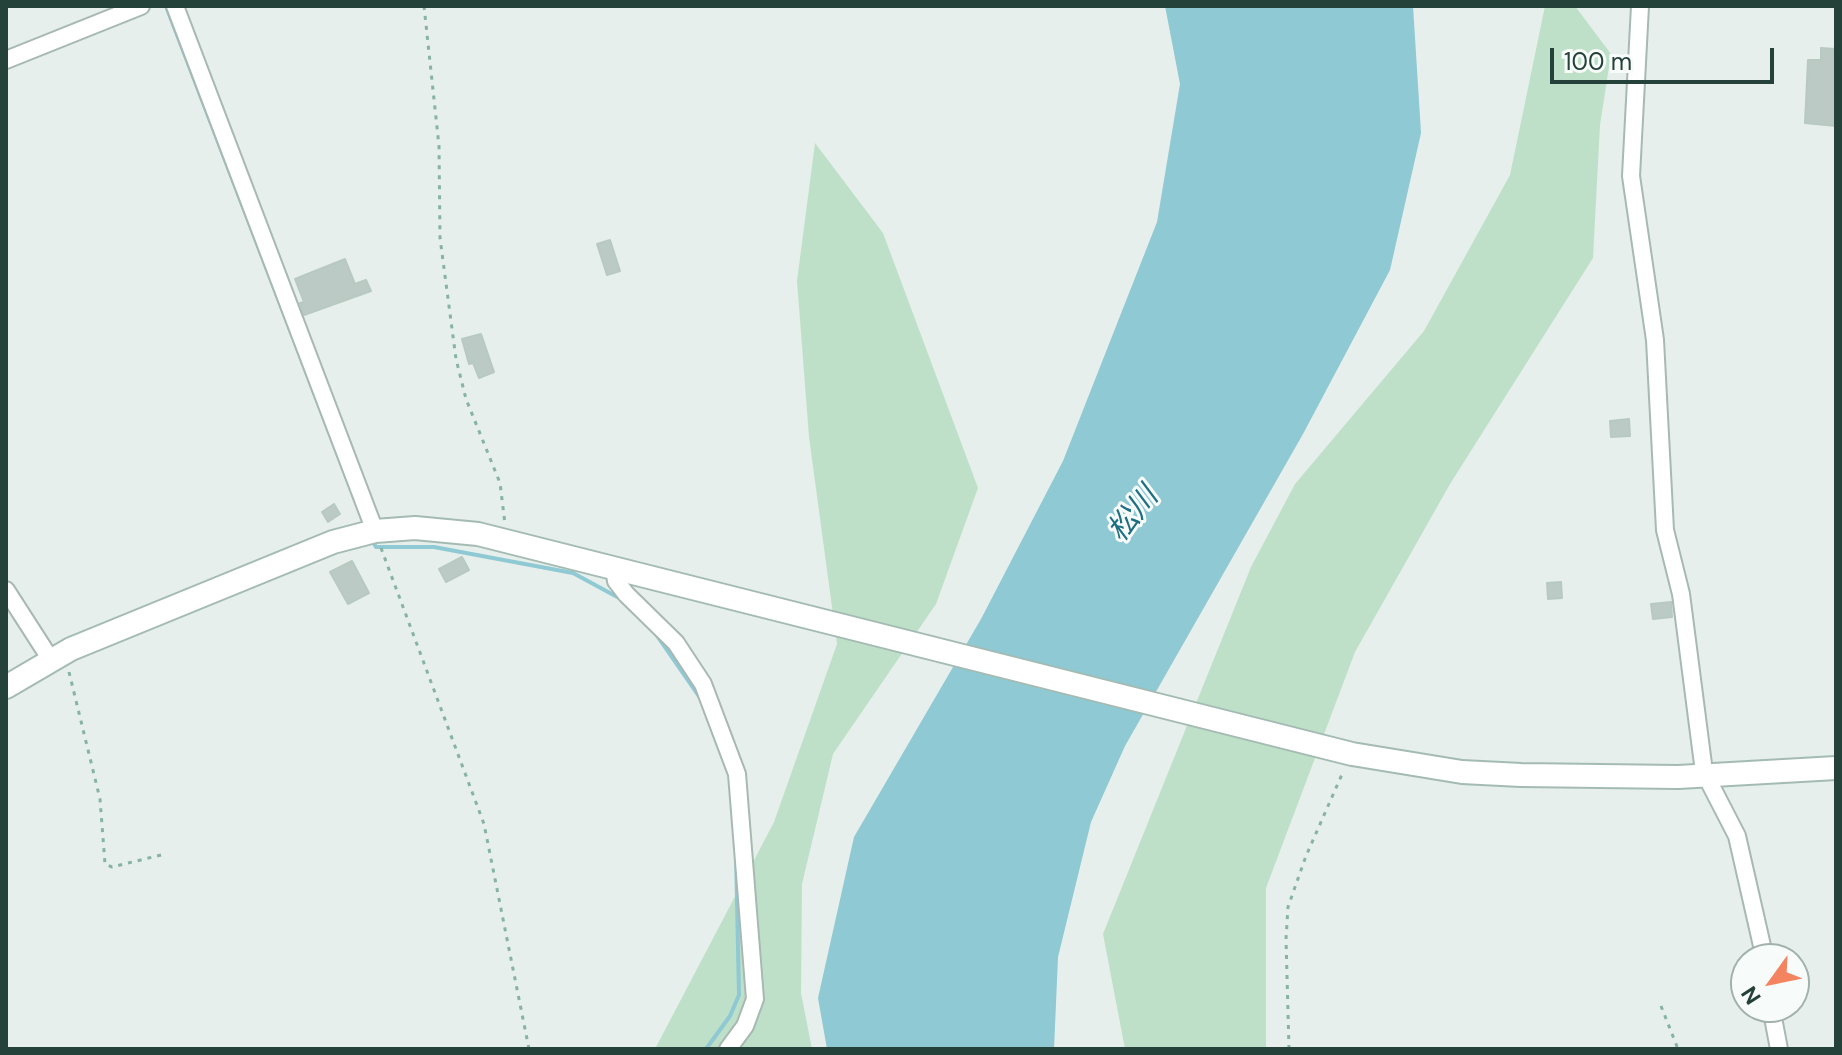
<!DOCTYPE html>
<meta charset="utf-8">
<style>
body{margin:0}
#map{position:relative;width:1842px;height:1055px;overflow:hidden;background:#e6efeb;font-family:"DM Sans",sans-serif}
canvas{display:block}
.frame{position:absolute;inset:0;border:8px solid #24423a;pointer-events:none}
.north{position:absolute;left:1730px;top:943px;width:80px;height:80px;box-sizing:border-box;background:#f7fbf9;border:2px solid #a3b1ad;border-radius:50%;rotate:237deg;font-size:22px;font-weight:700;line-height:32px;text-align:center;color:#24423a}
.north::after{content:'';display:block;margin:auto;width:28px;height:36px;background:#f4845f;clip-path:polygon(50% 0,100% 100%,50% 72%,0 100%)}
.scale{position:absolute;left:1550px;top:48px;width:224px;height:36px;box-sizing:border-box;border:4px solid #24423a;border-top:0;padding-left:10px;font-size:24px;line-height:28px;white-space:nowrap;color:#24423a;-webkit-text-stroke:6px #f7fbf9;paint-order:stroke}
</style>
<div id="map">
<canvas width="1842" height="1055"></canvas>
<div class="frame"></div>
<div class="north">N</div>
<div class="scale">100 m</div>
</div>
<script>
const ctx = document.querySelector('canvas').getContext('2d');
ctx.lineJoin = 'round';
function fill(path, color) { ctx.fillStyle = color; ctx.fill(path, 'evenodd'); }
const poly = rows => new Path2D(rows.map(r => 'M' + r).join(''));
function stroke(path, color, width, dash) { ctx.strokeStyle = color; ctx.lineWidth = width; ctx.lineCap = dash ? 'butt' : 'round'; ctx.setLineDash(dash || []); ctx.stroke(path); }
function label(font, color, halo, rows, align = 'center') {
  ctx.font = font + ' "DM Sans","Noto Sans JP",sans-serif'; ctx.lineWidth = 6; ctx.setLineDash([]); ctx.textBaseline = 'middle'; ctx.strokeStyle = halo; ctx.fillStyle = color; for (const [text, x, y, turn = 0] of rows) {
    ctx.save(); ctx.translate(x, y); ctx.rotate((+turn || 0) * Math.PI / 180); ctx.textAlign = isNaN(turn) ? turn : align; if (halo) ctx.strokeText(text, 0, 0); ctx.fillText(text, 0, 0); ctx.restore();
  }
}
const green = poly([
 [1545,6,1575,6,1611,54,1600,125,1593,258,1450,484,1355,652,1266,888,1266,1049,1125,1049,1103,934,1251,567,1295,484,1424,331,1510,175],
 [815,143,883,233,978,488,936,604,833,754,802,884,801,993,812,1049,655,1049,774,822,837,644,809,437,797,281]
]);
const water = poly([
 [1165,6,1413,6,1421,133,1390,270,1303,434,1125,746,1091,822,1058,957,1054,1049,827,1049,818,998,854,837,981,619,1063,461,1157,222,1180,84]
]);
const stream = poly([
 [166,6,359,510],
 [372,540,376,547,434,547,573,573,621,599],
 [656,634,701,699],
 [706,1049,730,1016,739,995,736,853]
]);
const building = poly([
 [1821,48,1835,49,1836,126,1805,123,1808,60,1821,60,1821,48],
 [610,240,620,271,607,275,597,244,610,240],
 [345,259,355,284,366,280,371,291,304,315,300,303,304,302,295,279,345,259],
 [481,334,494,372,479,378,473,363,469,364,462,339,481,334],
 [1629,419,1630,436,1611,437,1610,421,1629,419],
 [334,504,340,514,328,522,322,512,334,504],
 [462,557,469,570,446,582,439,569,462,557],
 [352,561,369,593,348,604,330,572,352,561],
 [1561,582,1562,598,1548,599,1547,583,1561,582],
 [1671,602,1672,617,1653,619,1651,604,1671,602]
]);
const path = poly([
 [424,6,439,146,440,238,456,359,466,399,500,483,505,524],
 [381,548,484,824,529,1049],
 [69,672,100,799,105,864,112,867,165,854],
 [1661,1006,1678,1049],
 [1289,1049,1286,939,1288,907,1306,856,1343,772]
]);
const street = poly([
 [175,6,375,531],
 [1640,6,1631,176,1655,340,1665,530,1681,594,1704,772,1737,836,1765,959],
 [6,60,141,6],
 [614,568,616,581,626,594,676,643,703,684,737,774,755,999,745,1026,728,1049],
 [6,590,51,660],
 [1771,1007,1779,1049]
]);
const secondary = poly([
 [6,687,71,649,333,542,375,531,415,528,478,534,1352,754,1462,772,1521,775,1678,777,1836,768]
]);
const waterNames = [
 ["松川",1134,515,-51]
];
fill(green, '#bfe0c8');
fill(water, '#8ec9d4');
stroke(stream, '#8ec9d4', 4);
fill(building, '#bbcac4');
stroke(building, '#b8c9c2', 2);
stroke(street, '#a8b8b2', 20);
stroke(secondary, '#a4bbb3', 26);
stroke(path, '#86b3a5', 3, [4, 6]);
stroke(street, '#fff', 16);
stroke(secondary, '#fff', 22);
label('italic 30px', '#1c6f80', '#f7fbf9', waterNames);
</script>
